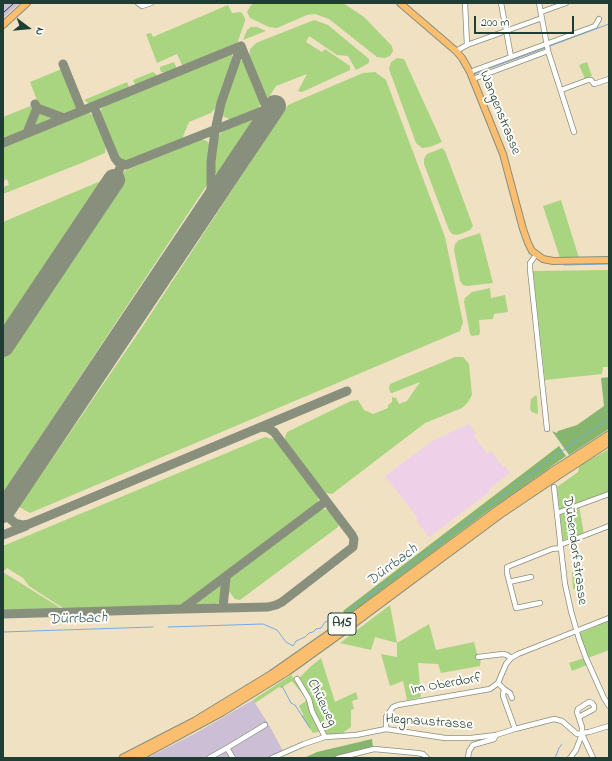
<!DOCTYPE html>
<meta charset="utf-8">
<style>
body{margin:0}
#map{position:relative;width:612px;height:761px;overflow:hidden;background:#f0e1c3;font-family:"Indie Flower",sans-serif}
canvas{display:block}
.frame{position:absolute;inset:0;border:4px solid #1f3d34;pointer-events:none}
.north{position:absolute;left:8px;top:8px;width:40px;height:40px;-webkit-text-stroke:3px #fdfcf7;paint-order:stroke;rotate:106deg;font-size:11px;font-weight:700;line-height:16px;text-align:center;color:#1f3d34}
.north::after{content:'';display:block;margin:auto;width:14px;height:18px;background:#1f3d34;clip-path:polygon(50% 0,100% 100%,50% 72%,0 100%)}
.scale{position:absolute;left:474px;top:16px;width:100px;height:18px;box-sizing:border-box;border:2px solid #1f3d34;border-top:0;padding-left:5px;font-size:12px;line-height:14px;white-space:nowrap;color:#1f3d34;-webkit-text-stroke:3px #fdfcf7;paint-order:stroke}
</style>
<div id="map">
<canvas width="612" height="761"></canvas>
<div class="frame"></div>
<div class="north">N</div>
<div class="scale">200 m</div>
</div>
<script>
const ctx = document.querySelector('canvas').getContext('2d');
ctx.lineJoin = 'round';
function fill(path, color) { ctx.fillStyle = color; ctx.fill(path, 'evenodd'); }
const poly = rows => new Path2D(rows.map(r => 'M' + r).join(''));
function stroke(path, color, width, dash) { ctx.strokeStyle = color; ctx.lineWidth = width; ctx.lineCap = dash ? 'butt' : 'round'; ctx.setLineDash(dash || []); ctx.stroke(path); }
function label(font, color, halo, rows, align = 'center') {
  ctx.font = font + ' "Indie Flower",sans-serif'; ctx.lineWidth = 4; ctx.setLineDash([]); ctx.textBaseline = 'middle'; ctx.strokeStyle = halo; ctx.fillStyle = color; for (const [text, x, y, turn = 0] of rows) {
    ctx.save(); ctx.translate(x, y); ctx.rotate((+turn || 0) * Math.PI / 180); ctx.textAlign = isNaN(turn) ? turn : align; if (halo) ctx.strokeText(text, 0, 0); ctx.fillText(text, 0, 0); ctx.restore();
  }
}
const built = poly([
 [469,424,476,433,473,435,487,454,491,451,503,467,505,466,510,473,490,488,488,493,429,537,417,521,417,517,385,476,434,440]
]);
const industrial = poly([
 [3,3,20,3,3,18],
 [253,700,269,725,283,751,266,758,147,758,196,733]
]);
const green = poly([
 [255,3,343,3,364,17,392,46,393,51,390,56,385,58,377,57,329,19,315,14,307,15,277,28,269,27,250,18,247,12,251,5],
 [228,5,232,13,241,12,245,18,245,21,237,44,183,67,177,54,157,63,146,34,151,33,153,37],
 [314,20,328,25,369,59,369,63,356,70,348,56,337,55,309,36,306,42,322,52,325,49,350,66,350,70,302,92,298,91,307,74,276,86,269,97,266,98,249,58,250,49,256,43],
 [251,27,257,27,266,31,243,40,247,30],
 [228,54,232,55,234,60,217,106,211,113,189,122,182,139,131,161,122,160,116,155,100,115,101,109,107,104],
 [397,58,404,59,442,142,430,147,422,148,416,143,389,69,391,62],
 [242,60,245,62,261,101,259,108,255,112,233,120,229,119,223,116,222,110,227,89,238,63],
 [174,62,177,69,167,73,161,72,160,69,160,67],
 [587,62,592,76,585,79,579,65],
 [64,68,77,103,77,108,66,115,3,141,3,117,38,103,30,82],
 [153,72,156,74,157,75,155,79,136,86,133,80],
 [375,72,386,80,445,237,463,322,460,331,30,513,19,507,141,329,288,105,363,73],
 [127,82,130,89,94,103,88,103,84,100],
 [84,113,89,113,94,116,106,144,105,153,79,164,3,194,3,187,9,185,7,179,3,181,3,146],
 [252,118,254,119,218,174,215,173,216,140,220,134,225,129],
 [201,139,207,141,210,145,207,185,3,493,3,222],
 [442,148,445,151,473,226,470,230,463,233,457,235,452,234,449,230,424,164,424,159,427,154],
 [561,200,579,258,560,258,543,206],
 [480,233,493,283,467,286,463,285,460,281,454,250,455,244,459,240],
 [609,270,609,367,603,367,602,374,545,380,533,271],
 [490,288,491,298,505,295,508,312,494,314,493,319,479,320,480,332,479,335,472,336,470,334,464,302,465,298,472,292],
 [455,357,463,357,469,364,472,395,468,402,462,408,425,423,332,494,326,493,320,488,286,444,285,437,287,432,351,401,358,400,364,410,373,414,388,408,388,405,392,402,392,397,396,398,399,404,407,401,420,382,392,393,390,392,389,388,390,384],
 [536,395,537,397,538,414,532,412,530,409,531,399],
 [265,437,277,440,319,495,318,501,316,506,198,595,180,606,166,607,66,610,29,586,23,578,7,568,3,572,3,546],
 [609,449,609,493,579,505,584,535,563,540,557,487,578,472,579,466],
 [323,509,329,510,339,522,338,527,240,600,235,599,228,590,228,584,231,576,316,511],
 [581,570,582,589,573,589,572,571],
 [3,572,59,607,58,610,3,612],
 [223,583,221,600,218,603,214,605,191,606],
 [390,605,397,643,429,624,436,650,474,642,478,657,481,658,480,666,441,673,438,664,418,663,421,697,407,700,403,681,390,686,381,654,397,657,397,643,375,637,371,650,340,643],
 [609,621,609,650,588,658,578,634],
 [321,658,335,702,356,692,358,699,352,701,354,709,351,710,351,727,344,732,345,735,325,737,322,731,313,733,302,717,303,714,299,706,307,700,292,681,281,688,279,687,255,703,253,700,291,675,296,681,310,667],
 [584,658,587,665,572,671,569,663]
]);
const forest = poly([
 [609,377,609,429,569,455,552,431,557,433,558,431,577,425,604,406,601,378],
 [559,446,566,456,488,511,347,616,343,611],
 [372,739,373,747,367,748,333,758,304,758,317,752]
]);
const stream = poly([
 [550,46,609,24],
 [474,74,545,48],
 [564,265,609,264],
 [168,627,263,624,277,630,286,642,293,646,296,641,305,637,309,633,313,632,316,629,321,628,325,622,343,615,551,459,609,418],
 [3,632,153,627],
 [282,686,291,703,295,705,310,728],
 [555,758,559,748,562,744]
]);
const taxiway = poly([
 [241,46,267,109],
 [63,64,82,111],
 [94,107,115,158,118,162,126,165,275,106],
 [37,108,64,118],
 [27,133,37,108,35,104],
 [3,143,241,46],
 [114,180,122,164],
 [208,206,211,191,211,162,215,131,221,103,241,46],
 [15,495,7,509,8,517,15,523,23,525,29,524,347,391],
 [3,535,26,526],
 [223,608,226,577],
 [183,609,268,607,276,605,282,602,353,547,354,539,352,535,274,432,268,428,261,427],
 [3,614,182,609,326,501]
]);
const runway = poly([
 [3,346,114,180],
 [3,512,275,106]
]);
const minor = poly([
 [138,3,142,6,151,3],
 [465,3,467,45],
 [501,3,511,57],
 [539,3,548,51,574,132],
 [541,12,566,3],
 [456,51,467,45,542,18],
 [470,72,595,26,599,19],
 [473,79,548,51],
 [561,90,588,80,591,80,594,84,609,79],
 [536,255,530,263,530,269,547,429],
 [554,487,565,584,571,611,579,639,586,658,604,698,609,706],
 [557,513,609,494],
 [560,545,609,526],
 [509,582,531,577],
 [540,603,516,608,507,573,507,567,552,549,561,548],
 [478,657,503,654,507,655,511,658],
 [297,679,309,699,312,711,325,737],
 [498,683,504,689,510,693,512,698],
 [504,689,503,696,515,729],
 [386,729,386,717,393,707,398,705,490,689,498,683,506,664,511,658,518,654,609,618],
 [582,734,593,758],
 [209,758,227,748],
 [233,758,227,748,265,725],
 [272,758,304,744,325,737,356,735,386,729,445,738,471,738,496,735,515,729,554,719,562,721,577,734,589,732,609,726],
 [338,758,374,749,417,753,423,754,427,758],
 [468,758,469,751,473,745,494,739,496,735],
 [570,758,576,750,582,734,582,727,577,712,578,709,589,702,592,703,594,706,594,709,579,717]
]);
const major = poly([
 [400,3,456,51,462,58,470,72,503,154,523,229,528,243,532,251,543,259,553,261,609,260],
 [3,25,27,3]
]);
const highway = poly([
 [123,758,195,721,272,674,332,632,500,508,550,473,609,435],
 [137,758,222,712,288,671,338,635,502,513,554,478,609,442]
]);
const rail = poly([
 [3,13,14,3]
]);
const shields = [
 [342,624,28]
];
const shieldNames = [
 ["A15",342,624]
];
const streetNames = [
 ["Wangenstrasse",499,113,68],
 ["Dübendorfstrasse",574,551,82],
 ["Im Oberdorf",446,685,-10],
 ["Chüeweg",321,703,64],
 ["Hegnaustrasse",429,723,4]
];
const waterNames = [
 ["Dürrbach",393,566,-37],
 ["Dürrbach",78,620,-2]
];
fill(built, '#eed0e8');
fill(industrial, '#ccbed4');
fill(green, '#a9d480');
fill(forest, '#86b66e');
stroke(stream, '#75abe3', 1);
stroke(taxiway, '#888f7c', 9);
stroke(runway, '#888f7c', 22);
stroke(minor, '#888f7c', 6);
stroke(major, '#888f7c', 8);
stroke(highway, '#888f7c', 9);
stroke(minor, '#fff', 4.5);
stroke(major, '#fbbd6e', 6);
stroke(highway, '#fbbd6e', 7);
stroke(rail, '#1f3d34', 1);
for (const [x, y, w] of shields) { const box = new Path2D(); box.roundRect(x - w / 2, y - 11, w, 22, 3); ctx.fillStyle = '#fdfcf7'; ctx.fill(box); stroke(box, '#1f3d34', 1); }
label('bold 13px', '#1f3d34', null, shieldNames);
label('14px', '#1f3d34', '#fdfcf7', streetNames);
label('italic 15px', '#395e69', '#fdfcf7', waterNames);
</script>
